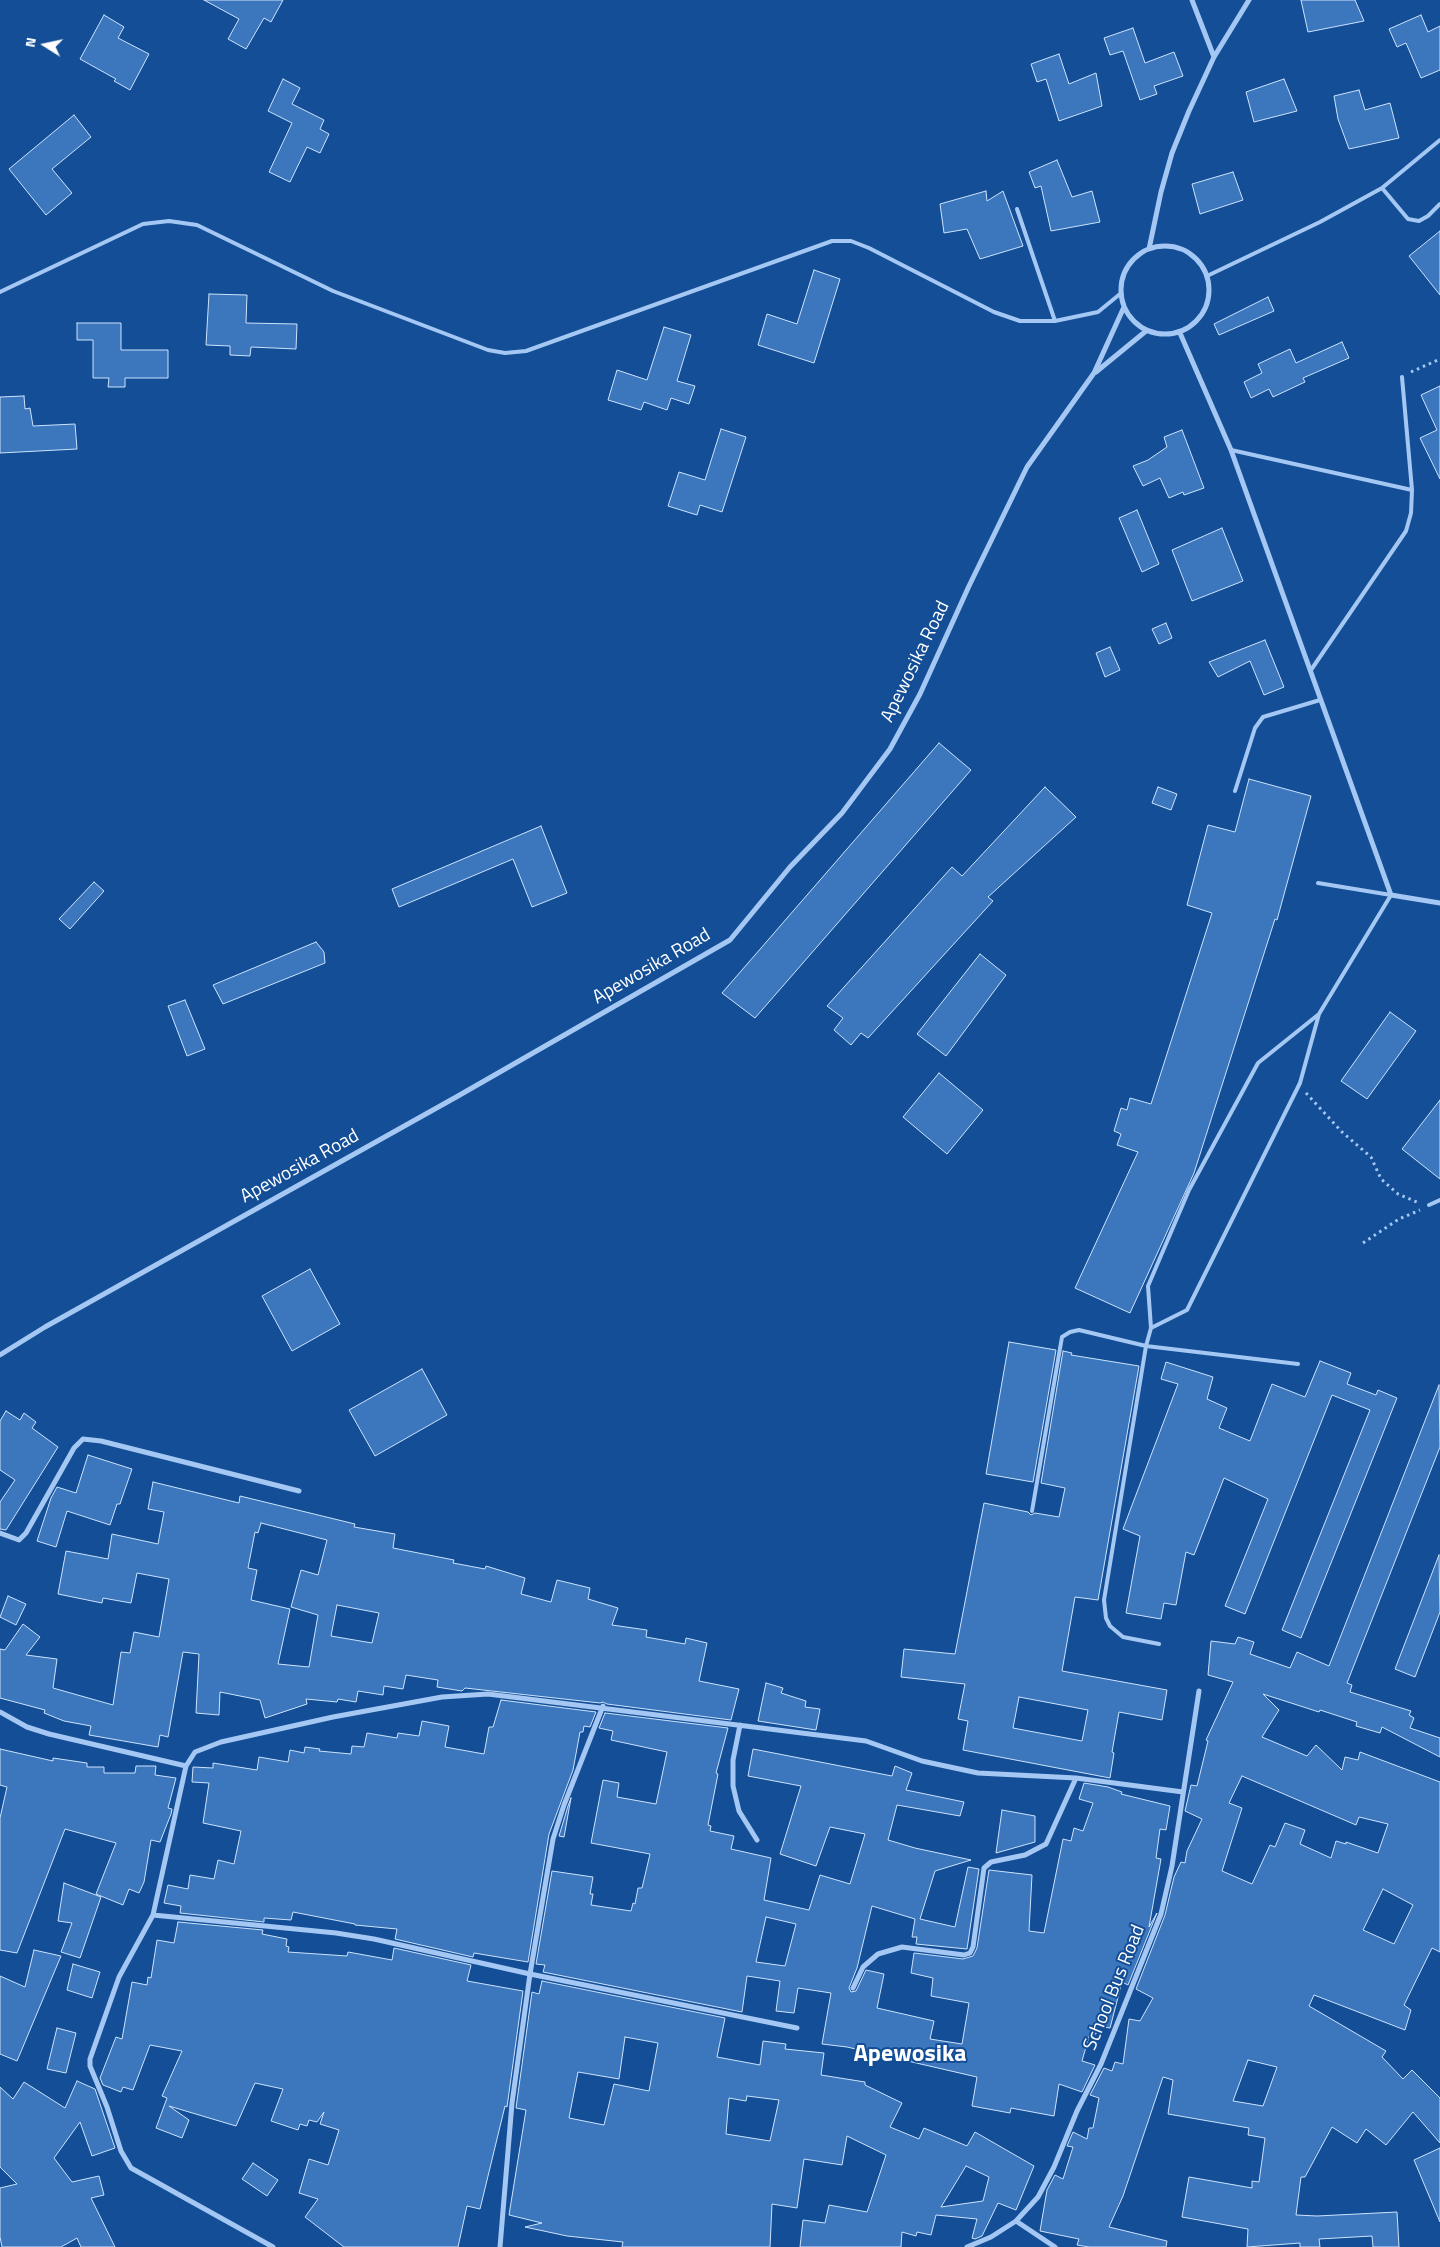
<!DOCTYPE html>
<style>
body{margin:0}
#map{position:relative;width:1440px;height:2247px;overflow:hidden;background:#134e96;font-family:"Titillium Web",sans-serif}
canvas{display:block}
.north{position:absolute;left:20px;top:20px;width:50px;height:50px;-webkit-text-stroke:4px #134e96;paint-order:stroke;rotate:280deg;font-size:14px;font-weight:700;line-height:20px;text-align:center;color:#fff}
.north::after{content:'';display:block;margin:auto;width:18px;height:22px;background:#fff;clip-path:polygon(50% 0,100% 100%,50% 72%,0 100%)}
</style>
<div id="map">
<canvas width="1440" height="2247"></canvas>
<div class="north">N</div>
</div>
<script>
const ctx = document.querySelector('canvas').getContext('2d');
ctx.lineJoin = 'round';
function fill(path, color) { ctx.fillStyle = color; ctx.fill(path, 'evenodd'); }
const poly = rows => new Path2D(rows.map(r => 'M' + r).join(''));
function stroke(path, color, width, dash) { ctx.strokeStyle = color; ctx.lineWidth = width; ctx.lineCap = dash ? 'butt' : 'round'; ctx.setLineDash(dash || []); ctx.stroke(path); }
function label(font, color, halo, rows, align = 'center') {
  ctx.font = font + ' "Titillium Web",sans-serif'; ctx.lineWidth = 4; ctx.setLineDash([]); ctx.textBaseline = 'middle'; ctx.strokeStyle = halo; ctx.fillStyle = color; for (const [text, x, y, turn = 0] of rows) {
    ctx.save(); ctx.translate(x, y); ctx.rotate((+turn || 0) * Math.PI / 180); ctx.textAlign = isNaN(turn) ? turn : align; if (halo) ctx.strokeText(text, 0, 0); ctx.fillText(text, 0, 0); ctx.restore();
  }
}
const building = poly([
 [204,0,283,0,271,22,264,18,246,49,228,39,239,19,204,0],
 [1301,0,1355,0,1364,21,1308,32,1301,0],
 [104,15,124,27,118,38,149,54,130,90,114,81,116,79,80,59,104,15],
 [1421,15,1428,32,1440,26,1440,70,1421,78,1406,43,1397,47,1389,29,1421,15],
 [1133,28,1145,63,1174,52,1183,76,1154,86,1157,94,1140,100,1123,51,1110,55,1104,38,1133,28],
 [1059,54,1069,84,1096,73,1102,106,1059,121,1046,79,1037,82,1031,64,1059,54],
 [283,79,300,88,292,104,324,120,320,129,329,134,320,153,307,147,290,182,269,172,292,123,268,111,283,79],
 [1284,79,1297,111,1254,122,1246,92,1284,79],
 [1359,90,1365,110,1390,103,1399,138,1349,149,1338,119,1334,96,1359,90],
 [74,115,91,137,52,169,72,193,46,215,9,169,74,115],
 [1057,160,1072,197,1092,191,1100,222,1051,231,1041,186,1035,188,1029,172,1057,160],
 [1233,172,1243,200,1200,214,1192,184,1233,172],
 [986,191,987,201,1003,191,1023,246,980,259,967,229,944,233,940,204,986,191],
 [1440,231,1440,295,1409,256,1440,231],
 [814,270,840,279,814,363,758,345,767,314,797,324,814,270],
 [209,294,247,295,246,323,297,324,296,349,251,347,250,356,230,355,230,346,206,345,209,294],
 [1268,297,1274,311,1219,335,1214,324,1268,297],
 [77,323,121,323,121,350,168,350,168,378,125,378,125,387,108,387,109,378,93,378,93,340,77,340,77,323],
 [664,327,691,335,677,381,695,386,689,404,671,398,667,410,644,402,641,410,608,400,617,370,647,380,664,327],
 [1342,342,1349,358,1303,378,1305,382,1273,397,1269,389,1251,398,1244,382,1262,373,1258,364,1290,349,1296,363,1342,342],
 [1440,386,1440,479,1420,438,1437,430,1421,395,1440,386],
 [24,396,25,409,30,408,33,426,75,424,77,449,0,453,0,397,24,396],
 [721,429,746,437,722,512,700,505,697,515,668,506,679,472,705,480,721,429],
 [1182,430,1204,488,1184,495,1183,492,1169,498,1160,478,1143,486,1133,466,1148,460,1167,447,1164,437,1182,430],
 [1137,510,1159,564,1142,572,1119,518,1137,510],
 [1222,528,1243,581,1192,601,1172,550,1222,528],
 [1166,623,1172,638,1159,644,1152,629,1166,623],
 [1265,640,1284,687,1264,695,1250,661,1218,677,1209,662,1265,640],
 [1110,647,1120,670,1105,677,1096,653,1110,647],
 [939,743,971,770,755,1018,722,993,939,743],
 [1249,779,1311,796,1277,920,1275,919,1194,1173,1130,1313,1075,1288,1138,1152,1117,1145,1121,1134,1114,1131,1121,1108,1127,1110,1130,1098,1151,1104,1212,913,1187,905,1208,825,1235,832,1249,779],
 [1045,787,1076,817,988,897,993,901,868,1038,861,1033,851,1045,834,1030,843,1018,827,1006,952,867,962,876,1045,787],
 [1158,787,1177,794,1171,810,1152,803,1158,787],
 [541,826,567,893,532,907,513,859,399,907,392,889,541,826],
 [94,882,104,891,70,929,59,919,94,882],
 [316,942,324,952,325,963,223,1004,213,985,316,942],
 [980,954,1006,975,946,1056,917,1034,980,954],
 [185,1000,205,1049,187,1056,168,1006,185,1000],
 [1390,1012,1416,1031,1367,1099,1341,1081,1390,1012],
 [939,1073,983,1110,947,1154,903,1117,939,1073],
 [1440,1100,1440,1179,1402,1149,1440,1100],
 [310,1269,340,1324,292,1351,262,1296,310,1269],
 [1009,1342,1056,1350,1033,1482,986,1474,1009,1342],
 [1063,1351,1072,1353,1071,1355,1139,1366,1098,1600,1075,1597,1062,1671,1167,1690,1162,1720,1119,1712,1112,1752,1114,1753,1110,1778,963,1750,968,1721,958,1719,965,1684,901,1677,904,1649,955,1654,984,1503,1028,1512,1031,1515,1035,1513,1059,1517,1065,1488,1041,1483,1063,1351],
 [1019,1697,1088,1710,1082,1741,1013,1728,1019,1697],
 [1320,1361,1351,1373,1347,1384,1376,1395,1378,1390,1397,1398,1301,1638,1282,1630,1370,1410,1332,1395,1245,1614,1225,1606,1268,1499,1224,1478,1194,1555,1186,1552,1176,1605,1164,1603,1161,1619,1126,1613,1140,1536,1123,1529,1178,1384,1161,1379,1166,1362,1213,1377,1207,1399,1227,1408,1219,1428,1250,1441,1272,1384,1305,1397,1320,1361],
 [422,1369,447,1415,375,1456,349,1410,422,1369],
 [1439,1385,1440,1447,1347,1683,1352,1685,1350,1692,1411,1711,1409,1715,1414,1718,1410,1728,1440,1738,1440,1757,1382,1727,1380,1733,1356,1726,1357,1722,1320,1710,1319,1712,1263,1694,1279,1710,1262,1737,1307,1756,1316,1745,1342,1770,1345,1757,1358,1760,1360,1752,1440,1782,1440,1952,1432,1948,1404,2005,1411,2010,1405,2030,1314,1995,1309,2006,1386,2051,1382,2057,1403,2079,1412,2070,1440,2098,1440,2143,1413,2112,1386,2145,1366,2129,1357,2143,1332,2127,1305,2177,1301,2177,1296,2215,1317,2216,1397,2212,1399,2247,1373,2247,1372,2236,1319,2239,1320,2247,1300,2247,1300,2243,1247,2247,1248,2229,1182,2217,1189,2177,1252,2188,1252,2181,1259,2182,1265,2138,1248,2135,1249,2128,1168,2114,1173,2080,1163,2077,1123,2196,1109,2227,1167,2241,1166,2247,1089,2247,1077,2245,1079,2239,1040,2231,1047,2190,1055,2175,1063,2179,1073,2147,1067,2146,1073,2132,1087,2139,1089,2128,1093,2128,1099,2098,1090,2095,1104,2068,1112,2071,1115,2062,1123,2064,1129,2019,1140,2021,1153,1998,1136,1989,1165,1915,1174,1877,1181,1862,1185,1863,1187,1851,1202,1819,1185,1811,1191,1785,1197,1786,1208,1741,1206,1740,1233,1682,1208,1675,1211,1641,1235,1644,1238,1637,1254,1642,1250,1654,1290,1668,1297,1652,1329,1666,1439,1385],
 [1242,1776,1356,1825,1359,1817,1388,1824,1378,1853,1346,1842,1346,1844,1336,1841,1331,1858,1300,1844,1305,1830,1285,1823,1275,1847,1270,1845,1252,1884,1222,1871,1242,1808,1229,1803,1242,1776],
 [1383,1889,1413,1905,1394,1944,1363,1930,1383,1889],
 [1248,2060,1277,2067,1263,2106,1233,2101,1248,2060],
 [6,1411,20,1420,24,1413,36,1422,32,1428,58,1447,6,1530,0,1529,0,1502,15,1480,0,1470,0,1421,6,1411],
 [88,1455,132,1469,120,1504,117,1504,110,1525,67,1511,56,1547,37,1541,51,1498,57,1487,76,1493,88,1455],
 [153,1482,239,1503,240,1496,355,1524,354,1527,395,1534,393,1548,454,1560,453,1563,485,1569,486,1566,525,1578,521,1594,551,1602,557,1580,590,1588,588,1599,618,1608,612,1625,647,1630,646,1637,685,1644,686,1638,707,1643,699,1681,739,1689,731,1720,607,1704,603,1702,600,1703,465,1688,462,1691,437,1687,438,1680,406,1675,403,1689,384,1686,383,1695,358,1691,356,1702,338,1699,337,1702,306,1699,307,1704,265,1718,260,1700,220,1692,219,1715,196,1713,199,1654,183,1652,168,1737,160,1735,158,1747,89,1735,91,1726,64,1721,44,1713,45,1710,0,1698,0,1649,5,1650,23,1624,40,1637,26,1655,57,1659,53,1688,113,1705,121,1652,130,1653,134,1632,159,1637,169,1579,137,1573,131,1603,103,1598,102,1603,58,1594,66,1551,108,1559,112,1534,158,1544,164,1512,148,1509,153,1482],
 [261,1523,327,1540,318,1575,301,1570,291,1607,318,1615,309,1667,278,1664,290,1609,251,1600,257,1570,248,1568,255,1532,258,1533,261,1523],
 [337,1605,379,1613,372,1643,331,1636,337,1605],
 [1439,1555,1440,1612,1415,1677,1395,1669,1439,1555],
 [8,1596,26,1604,16,1625,0,1617,8,1596],
 [766,1683,783,1688,781,1693,806,1701,805,1707,820,1709,816,1730,758,1721,766,1683],
 [501,1700,596,1712,590,1727,584,1726,583,1732,580,1732,573,1770,549,1834,528,1962,474,1953,473,1957,395,1939,397,1929,355,1925,355,1924,293,1912,291,1920,264,1918,264,1922,180,1913,181,1906,164,1903,168,1885,188,1889,190,1875,214,1879,218,1860,234,1864,241,1831,203,1823,209,1783,192,1782,193,1767,213,1768,213,1763,257,1770,259,1757,288,1762,290,1750,304,1753,305,1747,320,1749,319,1751,351,1754,352,1746,364,1747,367,1733,397,1738,398,1733,419,1736,422,1721,449,1726,445,1747,484,1754,489,1727,493,1727,501,1700],
 [605,1713,728,1728,716,1773,718,1774,708,1825,711,1826,710,1831,734,1836,731,1849,771,1858,764,1900,809,1910,820,1875,850,1884,865,1834,830,1827,816,1866,780,1854,801,1786,748,1776,753,1749,892,1776,895,1766,912,1773,906,1790,964,1802,960,1816,897,1805,888,1840,915,1848,971,1860,935,1871,920,1919,955,1927,968,1867,979,1869,967,1949,916,1944,917,1937,912,1937,915,1919,872,1906,857,1968,849,1988,851,1992,856,1991,866,1970,884,1974,877,2008,934,2021,930,2039,962,2044,969,2003,931,1996,933,1978,911,1973,914,1953,963,1959,973,1956,977,1948,989,1870,1032,1875,1029,1931,1044,1933,1063,1839,1071,1841,1074,1828,1083,1831,1093,1803,1079,1799,1084,1783,1108,1787,1122,1792,1121,1794,1170,1806,1166,1830,1160,1829,1156,1858,1161,1859,1149,1927,1157,1913,1128,1985,1122,1982,1110,2028,1097,2026,1096,2034,1090,2033,1082,2061,1095,2065,1082,2092,1059,2084,1054,2116,1011,2108,1010,2113,972,2106,977,2077,847,2047,822,2044,831,1993,798,1988,794,2013,776,2011,780,1981,747,1976,742,2012,543,1972,545,1965,536,1964,552,1871,593,1877,590,1894,593,1894,591,1905,631,1911,633,1903,635,1904,638,1888,642,1888,650,1854,591,1843,603,1780,619,1783,617,1797,656,1804,667,1752,611,1740,613,1731,599,1728,605,1713],
 [766,1917,796,1924,785,1966,756,1962,766,1917],
 [0,1749,53,1761,53,1758,87,1763,87,1767,104,1767,104,1773,135,1773,136,1766,156,1766,155,1775,176,1778,168,1808,172,1809,171,1814,160,1842,151,1840,144,1882,139,1893,129,1889,123,1905,96,1894,116,1843,65,1829,17,1953,0,1950,0,1818,7,1787,0,1785,0,1749],
 [571,1798,564,1837,559,1836,568,1806,571,1798],
 [1002,1810,1035,1816,1035,1842,996,1853,1002,1810],
 [64,1883,101,1897,80,1958,61,1952,72,1923,58,1921,64,1883],
 [178,1922,263,1930,262,1934,287,1939,286,1946,289,1947,288,1952,347,1956,348,1952,392,1960,394,1948,471,1965,467,1981,523,1991,507,2107,505,2106,480,2209,467,2206,458,2247,344,2247,305,2217,318,2199,299,2193,309,2159,328,2165,339,2130,320,2124,324,2112,317,2122,309,2120,307,2126,300,2124,298,2130,271,2121,283,2089,255,2083,236,2126,169,2106,189,2120,182,2138,156,2128,167,2098,162,2096,182,2051,150,2045,133,2090,123,2087,121,2092,103,2085,100,2078,116,2037,122,2039,132,1982,147,1985,148,1977,151,1978,157,1940,174,1943,178,1922],
 [34,1950,61,1956,17,2061,0,2054,0,1976,25,1987,34,1950],
 [73,1964,100,1972,92,1998,67,1990,73,1964],
 [542,1981,725,2018,717,2057,760,2065,763,2041,786,2044,785,2049,824,2053,821,2075,865,2082,865,2085,902,2103,890,2127,919,2139,924,2128,967,2146,975,2132,1034,2166,1016,2210,998,2203,982,2236,975,2239,972,2238,977,2219,936,2215,931,2235,917,2232,916,2236,902,2232,901,2247,800,2247,803,2220,825,2223,829,2205,867,2212,886,2155,847,2136,842,2165,804,2159,797,2208,772,2204,770,2247,622,2247,623,2242,567,2236,525,2227,542,2223,509,2215,526,2110,516,2108,532,1992,539,1994,542,1981],
 [625,2037,658,2043,649,2091,614,2084,604,2125,569,2118,578,2072,619,2079,625,2037],
 [747,2096,779,2100,770,2141,726,2134,729,2098,746,2101,747,2096],
 [966,2166,989,2177,983,2201,941,2207,966,2166],
 [57,2028,76,2033,66,2073,47,2069,57,2028],
 [77,2081,95,2089,115,2148,92,2156,80,2122,54,2158,72,2182,99,2176,104,2195,91,2198,115,2247,81,2247,77,2238,61,2247,2,2247,0,2237,0,2188,17,2184,0,2167,0,2087,13,2099,24,2082,65,2108,77,2081],
 [1440,2148,1440,2222,1414,2160,1440,2148],
 [253,2163,278,2180,267,2196,242,2179,253,2163]
]);
const path = poly([
 [1411,372,1440,359],
 [1306,1093,1342,1132,1371,1157,1381,1179,1398,1194,1419,1203],
 [1363,1243,1399,1219,1420,1210]
]);
const service = poly([
 [1382,188,1408,219,1419,221,1428,216,1440,204],
 [1017,209,1055,321],
 [1207,276,1320,222,1382,188,1440,140],
 [0,292,143,224,169,221,197,225,333,291,488,350,505,353,526,351,832,241,851,241,869,248,994,312,1020,321,1055,321,1098,312,1120,294],
 [1402,377,1412,490],
 [1231,450,1412,490,1411,513,1406,531,1311,670],
 [1235,791,1255,728,1263,717,1320,700],
 [1429,1205,1440,1200],
 [1151,1328,1187,1310,1300,1083,1319,1014,1391,895,1318,883],
 [1032,1511,1062,1337,1070,1332,1079,1330,1146,1346,1151,1328,1148,1286,1189,1190,1258,1063,1319,1014],
 [1159,1644,1123,1637,1110,1626,1106,1618,1104,1600,1146,1346,1298,1364]
]);
const minor = poly([
 [1192,0,1214,57],
 '1121 290a44 44 0 1 1 88 0a44 44 0 1 1-88 0Z',
 [1149,249,1161,192,1172,153,1189,111,1214,57,1249,0],
 [1180,333,1231,450,1391,895,1440,903],
 [1096,372,1146,331],
 [0,1355,45,1327,458,1096,730,940,790,867,842,813,890,749,920,694,969,586,1027,467,1094,373,1124,307],
 [0,1533,19,1540,26,1533,74,1448,83,1439,101,1441,299,1491],
 [0,1712,27,1727,49,1734,186,1766],
 [740,1725,733,1760,733,1786,739,1811,757,1840],
 [153,1915,336,1933,374,1939,530,1974,797,2028],
 [853,1988,863,1967,878,1954,902,1947,964,1955,970,1953,973,1947,984,1868,991,1862,1025,1855,1046,1844,1076,1778],
 [1016,2221,1055,2247],
 [273,2247,131,2168,121,2151,107,2107,90,2066,90,2059,119,1977,153,1915,186,1766,195,1752,221,1742,333,1717,442,1697,488,1694,866,1741,922,1761,978,1773,1076,1778,1183,1792],
 [500,2247,512,2103,530,1974,553,1839,564,1805,603,1706],
 [967,2247,991,2237,1016,2221,1038,2197,1054,2167,1077,2111,1101,2064,1161,1914,1172,1866,1199,1691]
]);
const streetNames = [
 ["Apewosika Road",916,662,-64],
 ["Apewosika Road",652,967,-30],
 ["Apewosika Road",300,1167,-29],
 ["School Bus Road",1115,1988,-68]
];
const districtNames = [
 ["Apewosika",910,2055]
];
fill(building, '#3c77be');
stroke(building, '#cce3fd', 1);
stroke(path, '#a4c8f3', 3, [2.5, 4]);
stroke(service, '#a4c8f3', 4);
stroke(minor, '#a4c8f3', 5);
label('19px', '#fff', '#134e96', streetNames);
label('bold 24px', '#fff', '#134e96', districtNames);
</script>
